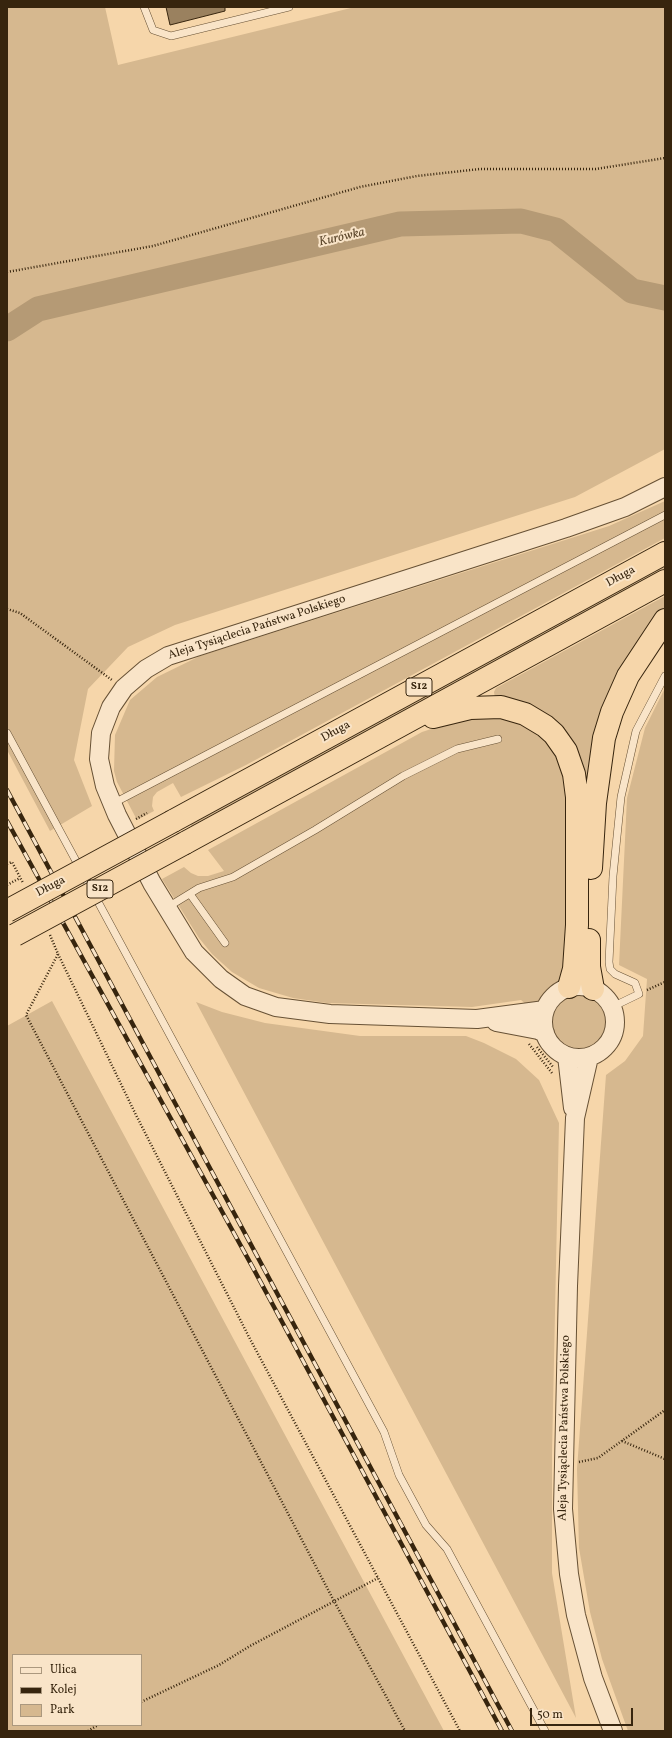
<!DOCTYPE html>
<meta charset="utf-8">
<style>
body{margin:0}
#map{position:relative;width:672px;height:1738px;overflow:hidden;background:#f6d6aa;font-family:Vollkorn,serif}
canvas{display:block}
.frame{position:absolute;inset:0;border:8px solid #37250e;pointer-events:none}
.legend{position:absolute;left:12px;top:1654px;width:130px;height:72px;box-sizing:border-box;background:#f9e4c8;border:1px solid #ab987e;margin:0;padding:5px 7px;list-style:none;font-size:12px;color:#37250e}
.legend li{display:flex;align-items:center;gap:8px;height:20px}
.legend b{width:20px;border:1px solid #ab987e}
.scale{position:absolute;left:530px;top:1708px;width:103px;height:18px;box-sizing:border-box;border:2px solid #37250e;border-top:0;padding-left:5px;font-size:12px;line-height:14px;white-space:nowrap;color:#37250e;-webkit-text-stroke:3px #f9e4c8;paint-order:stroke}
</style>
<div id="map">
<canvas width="672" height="1738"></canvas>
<div class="frame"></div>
<ul class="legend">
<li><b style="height:5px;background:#f9e4c8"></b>Ulica</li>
<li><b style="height:5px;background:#37250e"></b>Kolej</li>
<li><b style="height:11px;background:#d6b88f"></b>Park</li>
</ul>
<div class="scale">50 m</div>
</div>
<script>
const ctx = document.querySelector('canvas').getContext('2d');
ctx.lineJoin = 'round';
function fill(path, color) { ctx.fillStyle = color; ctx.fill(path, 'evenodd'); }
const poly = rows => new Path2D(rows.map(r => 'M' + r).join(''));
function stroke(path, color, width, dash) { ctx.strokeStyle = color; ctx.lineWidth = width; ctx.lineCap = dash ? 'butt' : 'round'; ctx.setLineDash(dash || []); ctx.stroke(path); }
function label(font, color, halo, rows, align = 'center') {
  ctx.font = font + ' Vollkorn,serif'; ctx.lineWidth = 4; ctx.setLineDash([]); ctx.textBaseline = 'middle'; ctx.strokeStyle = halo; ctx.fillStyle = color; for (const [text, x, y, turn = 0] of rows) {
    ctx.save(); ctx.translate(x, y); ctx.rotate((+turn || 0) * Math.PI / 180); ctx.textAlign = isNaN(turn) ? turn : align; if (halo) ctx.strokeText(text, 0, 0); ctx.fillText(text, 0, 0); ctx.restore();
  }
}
const green = poly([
 [7,7,105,7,118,65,355,7,665,7,665,449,575,497,175,625,128,647,88,689,74,760,92,806,50,831,7,750],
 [665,501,665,538,246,765,181,797,173,783,157,792,153,797,152,806,154,811,137,820,117,782,114,771,115,735,130,700,157,677,200,656,609,526],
 [665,562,665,571,192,828,190,823],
 [665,596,665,611,630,659,585,887,577,755,495,698,494,692,496,688],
 [665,688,665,1731,628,1731,602,1659,590,1612,579,1548,577,1469,606,1075,625,1061,643,1036,647,979,619,965,627,798,645,728],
 [471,716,509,717,551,742,565,771,572,935,560,987,541,1003,528,1006,521,1000,472,1007,327,1003,293,998,259,988,232,972,212,954,199,938,162,879,184,867,191,873,198,876,208,876,224,871,208,850,422,732],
 '551 1022a29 29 0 1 1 58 0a29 29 0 1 1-58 0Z',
 [52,1001,444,1731,7,1731,7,1026],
 [13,1655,141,1655,141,1725,13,1725],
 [196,1002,222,1012,265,1023,360,1036,466,1036,484,1043,516,1059,539,1080,559,1123,552,1454,552,1573,576,1718]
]);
const river = poly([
 [7,329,38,309,400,224,521,221,556,230,632,291,665,298]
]);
const building = poly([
 [166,7,225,7,225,11,170,25,166,7]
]);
const path = poly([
 [7,272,153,246,360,187,417,176,480,169,596,169,665,158],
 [7,609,20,613,112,680],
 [136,819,147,813],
 [7,864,12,862,23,883],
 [7,885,20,878],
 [50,935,58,954,26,1015,334,1601,405,1731],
 [58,954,135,1113,250,1339,460,1731],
 [647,990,665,982],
 [529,1044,552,1073],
 [537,1047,553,1067],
 [622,1441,665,1459],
 [579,1462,598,1458,665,1410],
 [141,1702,219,1665,250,1646,378,1578],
 [88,1731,98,1725]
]);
const service = poly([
 [144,7,153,30,171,36,289,7],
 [7,733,384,1432,399,1475,426,1525,447,1549,545,1731],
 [112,804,665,515],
 [190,894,225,943],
 [168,907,199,888,233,877,315,830,403,776,457,749,498,739],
 [612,1007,639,994,635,983,615,974,610,969,609,962,613,876,621,797,636,731,665,676]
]);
const tertiary = poly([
 '543 1022a36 36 0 1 1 72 0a36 36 0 1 1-72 0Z',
 [545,1010,477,1019,330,1014,276,1007,245,996,221,979,194,952,152,883,117,815,105,786,99,759,101,733,111,707,124,688,146,669,168,656,566,528,625,507,665,487],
 [496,1022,538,1030,545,1033],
 [567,1056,573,1108],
 [589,1057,575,1118,568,1286,563,1509,569,1574,576,1615,593,1678,613,1731]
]);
const motorway = poly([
 [433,717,470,708,501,707,525,714,545,726,554,734,566,751,574,774,577,797,577,925,574,969,569,987],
 [173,821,665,553],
 [185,843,665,581],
 [591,868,595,803,604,738,612,712,628,676,665,620],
 [589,940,589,967,593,989]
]);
const rail = poly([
 [7,790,512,1731],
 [7,821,252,1266,502,1731]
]);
const motorwayBridge = poly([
 [7,911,173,821],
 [15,935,185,843]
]);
const shields = [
 [419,687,26],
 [100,889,26]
];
const shieldNames = [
 ["S12",419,687],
 ["S12",100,889]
];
const streetNames = [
 ["Długa",621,577,-29],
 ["Aleja Tysiąclecia Państwa Polskiego",257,628,-18],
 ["Długa",336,732,-29],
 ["Długa",51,887,-28],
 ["Aleja Tysiąclecia Państwa Polskiego",565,1428,-89]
];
const waterNames = [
 ["Kurówka",342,238,-13]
];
fill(green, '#d6b88f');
stroke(river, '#b59a75', 25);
fill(building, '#9a815f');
stroke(building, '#37250e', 1);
stroke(service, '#675135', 8);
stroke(tertiary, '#675135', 20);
stroke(motorway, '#37250e', 24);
stroke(path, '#37250e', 2.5, [1, 2]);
stroke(service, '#f9e4c8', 7);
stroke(tertiary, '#f9e4c8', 18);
stroke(motorway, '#f6d6aa', 22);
stroke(rail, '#37250e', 4.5);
stroke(rail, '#f9e4c8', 3, [9]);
stroke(motorwayBridge, '#37250e', 24, []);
stroke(motorwayBridge, '#f6d6aa', 22);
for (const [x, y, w] of shields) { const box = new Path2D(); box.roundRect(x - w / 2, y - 9, w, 18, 3); ctx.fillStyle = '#f9e4c8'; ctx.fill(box); stroke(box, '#37250e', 1); }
label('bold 11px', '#37250e', null, shieldNames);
label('12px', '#37250e', '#f9e4c8', streetNames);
label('italic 13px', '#5d482d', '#f9e4c8', waterNames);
</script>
